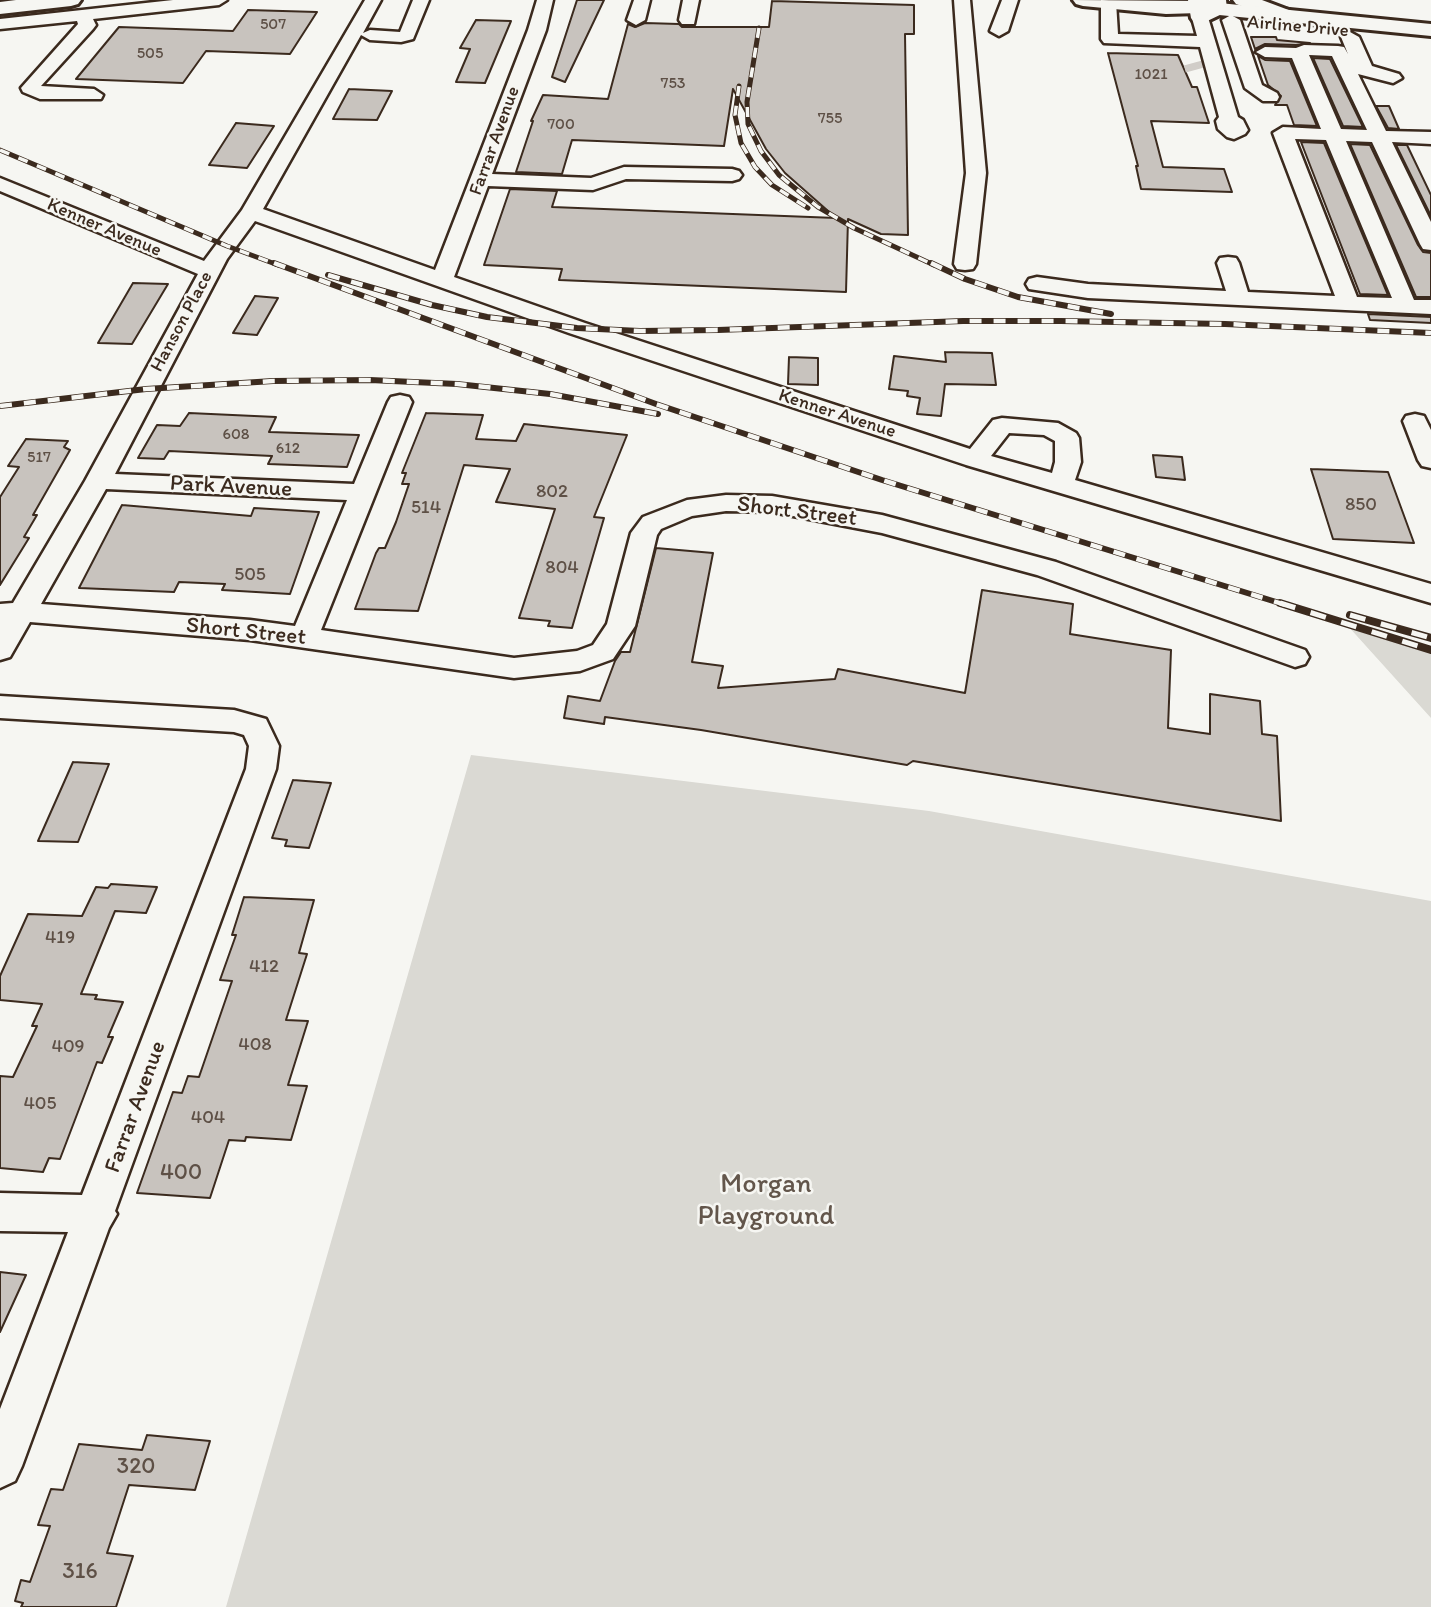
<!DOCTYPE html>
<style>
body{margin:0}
canvas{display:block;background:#f6f6f2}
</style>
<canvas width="1431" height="1607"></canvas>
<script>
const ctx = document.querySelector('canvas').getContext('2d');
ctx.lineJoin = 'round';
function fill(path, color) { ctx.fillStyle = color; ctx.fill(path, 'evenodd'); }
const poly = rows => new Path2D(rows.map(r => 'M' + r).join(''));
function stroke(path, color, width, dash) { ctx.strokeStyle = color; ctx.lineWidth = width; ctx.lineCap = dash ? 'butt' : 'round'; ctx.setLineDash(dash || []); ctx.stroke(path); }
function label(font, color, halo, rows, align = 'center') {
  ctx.font = font + ' Itim,sans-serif'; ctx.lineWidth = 5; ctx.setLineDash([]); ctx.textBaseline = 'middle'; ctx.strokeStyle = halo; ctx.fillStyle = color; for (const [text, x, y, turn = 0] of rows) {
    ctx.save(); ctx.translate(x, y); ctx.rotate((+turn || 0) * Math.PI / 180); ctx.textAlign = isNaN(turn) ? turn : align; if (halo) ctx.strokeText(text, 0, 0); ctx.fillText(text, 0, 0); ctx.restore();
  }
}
const green = poly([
 [1347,625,1431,646,1431,718],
 [471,755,929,811,1431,901,1431,1607,226,1607]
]);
const building = poly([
 [577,0,604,0,565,82,552,77,577,0],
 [772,1,914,5,914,34,905,34,908,235,881,234,848,219,846,292,559,280,562,269,484,265,510,189,557,191,552,207,836,218,785,173,766,149,733,89,724,146,572,140,562,174,516,172,533,121,531,121,543,95,608,99,628,24,635,27,645,23,679,24,682,27,769,27,772,1],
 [248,10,317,12,290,54,206,51,183,83,76,79,119,27,233,31,248,10],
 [476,20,511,21,485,83,456,82,470,49,460,48,476,20],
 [1251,37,1276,37,1277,40,1310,43,1296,45,1265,44,1255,49,1251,37],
 [1108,53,1178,55,1192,87,1197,87,1209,123,1151,121,1163,167,1224,169,1232,192,1141,189,1136,166,1138,166,1108,53],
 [1258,56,1265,60,1290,61,1317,126,1294,125,1287,105,1275,105,1281,96,1268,85,1258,56],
 [1313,58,1330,59,1363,127,1343,126,1313,58],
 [349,89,392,91,377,120,333,119,349,89],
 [1376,106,1389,106,1399,129,1388,128,1376,106],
 [236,123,274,126,247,168,209,165,236,123],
 [1301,142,1324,143,1388,295,1360,294,1301,142],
 [1350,144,1370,145,1418,245,1423,252,1431,253,1431,297,1416,297,1350,144],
 [1396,145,1407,145,1431,195,1431,216,1396,145],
 [133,283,168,284,132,344,98,343,133,283],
 [255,296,278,298,257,335,233,333,255,296],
 [1368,314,1431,317,1431,323,1370,320,1368,314],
 [945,352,992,353,996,385,945,384,941,416,917,414,920,398,907,396,908,391,889,389,894,356,946,362,945,352],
 [789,357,818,358,818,385,788,384,789,357],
 [189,413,276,417,269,432,359,435,347,467,268,464,272,456,169,451,164,459,138,458,157,425,180,426,189,413],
 [426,413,483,415,476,439,516,441,524,424,627,435,594,517,604,518,572,628,548,626,550,621,519,618,555,509,496,502,510,469,464,465,418,611,355,609,376,553,379,548,385,548,396,522,409,484,402,484,406,473,402,473,426,413],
 [26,439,68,441,64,447,70,450,33,515,37,515,24,537,29,538,0,585,0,497,19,467,8,466,26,439],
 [1153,455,1182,457,1185,480,1156,477,1153,455],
 [1311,469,1388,472,1414,543,1333,539,1311,469],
 [122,505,251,516,254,508,319,512,290,594,222,590,225,584,179,582,174,592,79,588,122,505],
 [656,548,713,553,692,662,723,666,718,688,835,679,838,669,965,693,982,590,1073,604,1070,634,1171,650,1168,728,1210,734,1210,694,1260,701,1262,734,1277,736,1281,821,913,761,907,765,701,730,605,717,604,724,564,718,568,696,600,701,615,661,621,652,630,652,656,548],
 [73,762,109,764,78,842,38,841,73,762],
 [293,780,331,783,309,848,285,846,287,840,272,838,293,780],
 [111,884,157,887,146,913,115,911,81,994,97,995,95,999,123,1002,108,1037,113,1037,102,1063,97,1062,60,1159,49,1158,43,1172,0,1168,0,1076,13,1077,37,1026,32,1026,42,1004,0,1000,0,976,28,914,82,916,96,887,108,888,111,884],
 [244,897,314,900,299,953,307,954,286,1020,308,1021,288,1085,307,1086,291,1140,246,1137,245,1141,229,1140,210,1198,137,1193,173,1092,182,1093,188,1076,199,1077,232,981,220,980,236,935,232,935,244,897],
 [0,1272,26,1275,0,1332,0,1272],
 [147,1435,210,1441,195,1490,129,1485,107,1553,133,1556,116,1607,21,1607,23,1603,15,1601,21,1580,30,1582,50,1526,38,1525,51,1489,63,1490,79,1444,142,1450,147,1435]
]);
const minorTunnel = poly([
 [1193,63,1195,70]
]);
const minor = poly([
 [173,0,227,0,219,5,93,19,96,25,93,29,41,86,94,89,103,95,101,99,40,99,23,92,21,88,78,24,77,21,0,29,0,19,173,0],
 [365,0,381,0,363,33,370,30,400,32,413,0,429,0,413,39,401,42,370,40,361,35,263,209,435,270,528,30,537,0,553,0,546,30,492,174,591,178,624,167,732,169,739,171,742,175,739,179,732,181,626,179,593,190,488,186,454,277,585,323,970,449,993,420,1002,418,1058,423,1076,433,1079,438,1081,462,1075,480,1431,584,1431,603,966,465,569,333,255,221,227,259,115,474,354,484,388,402,391,397,400,395,409,397,412,402,321,630,514,658,577,651,593,645,607,624,631,533,643,517,687,500,726,495,772,496,882,515,1056,562,1305,650,1309,657,1305,664,1295,667,1037,575,882,533,772,512,726,511,692,516,661,529,657,535,635,626,613,659,580,671,514,678,250,640,30,622,10,657,0,660,0,604,13,603,85,481,198,274,0,191,0,178,204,261,242,210,365,0],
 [1009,433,1044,435,1055,441,1055,462,1052,473,991,456,1009,433],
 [106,489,347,500,295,626,250,620,41,604,106,489],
 [634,0,650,0,645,20,636,25,627,20,634,0],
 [683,0,699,0,694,24,682,24,679,20,683,0],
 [954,0,970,0,986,173,976,264,973,269,965,270,957,269,954,264,966,173,954,0],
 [1002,0,1018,0,1008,31,999,36,990,31,1002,0],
 [1101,0,1116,2,1118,34,1197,36,1192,18,1195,14,1207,14,1238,117,1243,120,1248,130,1245,134,1234,139,1227,137,1218,129,1216,121,1219,117,1200,47,1104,43,1101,39,1101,0],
 [1231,15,1240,20,1262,85,1277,93,1279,97,1277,101,1263,101,1245,88,1222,20,1231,15],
 [1350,32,1359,37,1372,66,1399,74,1402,78,1393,83,1358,74,1386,131,1431,132,1431,144,1392,142,1431,222,1431,250,1423,249,1420,244,1372,142,1346,141,1414,300,1431,300,1431,314,1088,298,1029,289,1026,284,1029,279,1037,277,1088,284,1226,291,1217,263,1220,258,1228,257,1236,258,1239,263,1248,292,1335,296,1273,133,1283,127,1321,129,1292,58,1265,57,1256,52,1265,47,1296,48,1304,45,1338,46,1344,47,1348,54,1341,37,1350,32],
 [1309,55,1332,56,1367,130,1341,129,1309,55],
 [1295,139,1326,140,1392,298,1357,297,1295,139],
 [1415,414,1424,416,1431,430,1431,468,1422,466,1418,460,1403,421,1406,416,1415,414],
 [0,696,234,710,266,719,279,746,276,769,115,1211,117,1214,109,1228,22,1466,15,1481,0,1488,0,1409,68,1232,0,1231,0,1193,82,1195,246,769,249,746,244,735,234,732,0,718,0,696]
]);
const major = poly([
 [1188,0,1226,0,1227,9,1224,13,1201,24,1194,22,1191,18,1188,0],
 [1233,0,1262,0,1294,12,1297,16,1294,20,1287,22,1236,4,1233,0]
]);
const highway = poly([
 [16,0,81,0,78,4,71,6,0,14,0,2,16,0],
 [1073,0,1199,1,1431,24,1431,36,1199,13,1166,14,1083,6,1076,4,1073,0]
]);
const railFar2 = poly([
 [759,28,747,102,748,124,761,151,779,175,818,207,854,228,934,265],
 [739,86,735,115,741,143,755,167,772,185,808,208],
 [0,150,227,246,278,265]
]);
const railFar1 = poly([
 [274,263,656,404,882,480,1286,605],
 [931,263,965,279,1018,297,1111,314],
 [328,275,432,305,487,317,577,328,640,331,718,330,963,321,1061,321,1225,324,1431,333],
 [0,406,146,389,273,381,370,380,457,384,550,394,658,414]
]);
const rail = poly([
 [1280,603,1431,650],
 [1350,615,1431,638]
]);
const farNumbernames = [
 ["507",273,25],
 ["505",150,54],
 ["1021",1151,75],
 ["753",673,84],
 ["755",830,119],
 ["700",561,125],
 ["608",236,435],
 ["612",288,449],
 ["517",39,458]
];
const farStreetnames = [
 ["Airline Drive",1298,27,5],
 ["Farrar Avenue",495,141,-70],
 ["Kenner Avenue",104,228,23],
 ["Hanson Place",182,322,-62],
 ["Kenner Avenue",837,414,18]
];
const numberNames = [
 ["802",552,492],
 ["850",1361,505],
 ["514",426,508],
 ["804",562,568],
 ["505",250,575],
 ["419",60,938],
 ["412",264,967],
 ["408",255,1045],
 ["409",68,1047],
 ["405",40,1104],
 ["404",208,1118]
];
const streetNames = [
 ["Park Avenue",231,487,3],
 ["Short Street",797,512,7],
 ["Short Street",246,632,6],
 ["Farrar Avenue",136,1107,-70]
];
const nearNumbernames = [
 ["400",181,1173],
 ["320",136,1467],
 ["316",80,1572]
];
const nearParknames = [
 ["Morgan",766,1185],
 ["Playground",766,1217]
];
fill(green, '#dad9d3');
fill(building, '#c8c3be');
stroke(building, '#3b2a1e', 2);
stroke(minorTunnel, '#d1cdc8', 19, [19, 10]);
stroke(minor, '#3b2a1e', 5);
stroke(major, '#3b2a1e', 6);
stroke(highway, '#3b2a1e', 6);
fill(minor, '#f6f6f2');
fill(major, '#f6f6f2');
fill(highway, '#f6f6f2');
stroke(railFar2, '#3b2a1e', 5);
stroke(railFar1, '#3b2a1e', 6);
stroke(rail, '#3b2a1e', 8);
stroke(railFar2, '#f6f6f2', 3.5, [10]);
stroke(railFar1, '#f6f6f2', 4.5, [12]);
stroke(rail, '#f6f6f2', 5, [16]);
label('16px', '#5e5046', null, farNumbernames);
label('19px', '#3b2a1e', '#f6f6f2', farStreetnames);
label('19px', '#5e5046', null, numberNames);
label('23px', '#3b2a1e', '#f6f6f2', streetNames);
label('23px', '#5e5046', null, nearNumbernames);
label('28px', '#63564b', '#f6f6f2', nearParknames);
</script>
